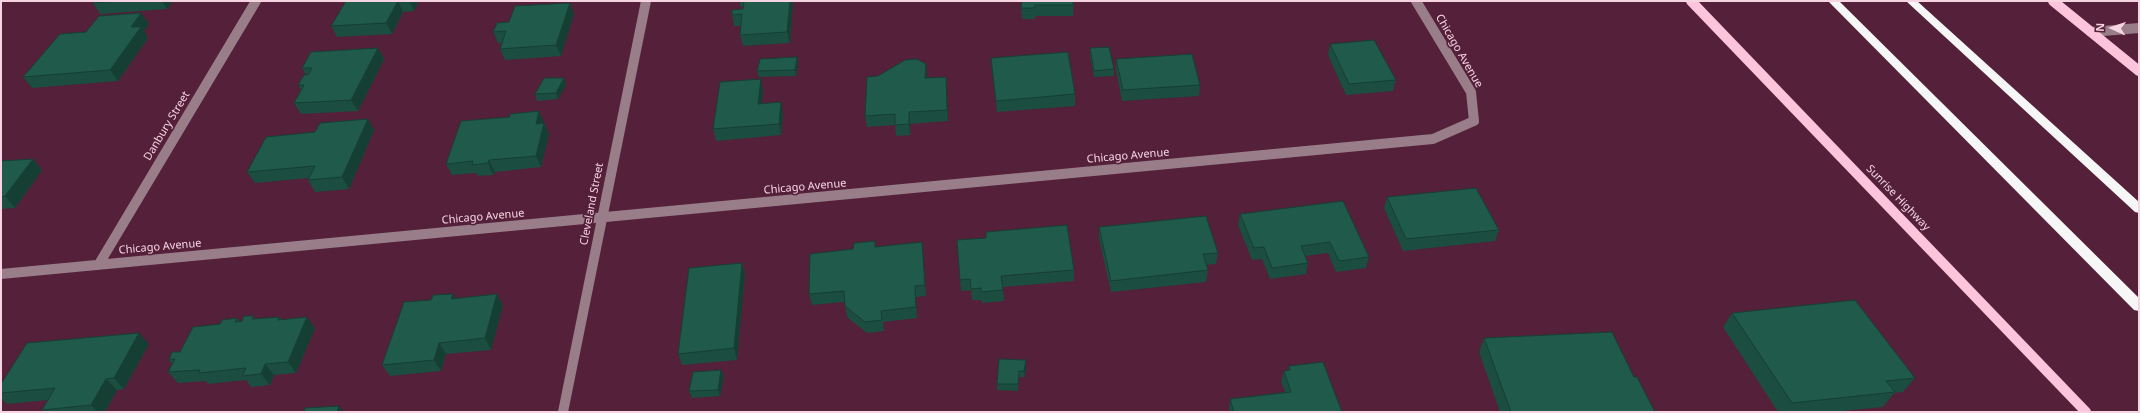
<!DOCTYPE html>
<style>
body{margin:0}
#map{position:relative;width:2140px;height:413px;overflow:hidden;background:#54203a;font-family:"Noto Sans",sans-serif}
canvas{display:block}
.frame{position:absolute;inset:0;border:2px solid #f6d4e1;pointer-events:none}
.north{position:absolute;left:2092px;top:8px;width:40px;height:40px;-webkit-text-stroke:3px #54203a;paint-order:stroke;rotate:273deg;font-size:11px;font-weight:700;line-height:16px;text-align:center;color:#f6d4e1}
.north::after{content:'';display:block;margin:auto;width:14px;height:18px;background:#f6d4e1;clip-path:polygon(50% 0,100% 100%,50% 72%,0 100%)}
</style>
<div id="map">
<canvas width="2140" height="413"></canvas>
<div class="frame"></div>
<div class="north">N</div>
</div>
<script>
const ctx = document.querySelector('canvas').getContext('2d');
ctx.lineJoin = 'round';
const poly = rows => new Path2D(rows.map(r => 'M' + r).join(''));
function stroke(path, color, width, dash) { ctx.strokeStyle = color; ctx.lineWidth = width; ctx.lineCap = dash ? 'butt' : 'round'; ctx.setLineDash(dash || []); ctx.stroke(path); }
function fill(path, color) { ctx.fillStyle = color; ctx.fill(path, 'evenodd'); }
function label(font, color, halo, rows, align = 'center') {
  ctx.font = font + ' "Noto Sans",sans-serif'; ctx.lineWidth = 3.5; ctx.setLineDash([]); ctx.textBaseline = 'middle'; ctx.strokeStyle = halo; ctx.fillStyle = color; for (const [text, x, y, turn = 0] of rows) {
    ctx.save(); ctx.translate(x, y); ctx.rotate((+turn || 0) * Math.PI / 180); ctx.textAlign = isNaN(turn) ? turn : align; if (halo) ctx.strokeText(text, 0, 0); ctx.fillText(text, 0, 0); ctx.restore();
  }
}
const minor = poly([
 [2091,32,2139,28],
 [99,264,256,1],
 [1,274,1433,139,1474,121,1471,92,1416,1],
 [563,412,646,1]
]);
const major = poly([
 [1691,1,2086,412],
 [2053,1,2139,71]
]);
const highway = poly([
 [1828,1,1839,1,2139,298,2139,311,2134,310,1828,1],
 [1906,1,1917,1,2139,202,2139,213,2135,212,1906,1]
]);
const wall = poly([
 [94,1,173,1,167,9,100,14,93,3],
 [343,1,419,1,414,11,403,12,392,34,337,37,331,26,345,3],
 [739,1,793,1,790,43,743,46,740,35,741,26,734,26,732,15,743,9,744,7,741,7],
 [1022,1,1101,1,1101,2,1074,1,1073,16,1035,16,1035,19,1022,19,1021,8],
 [141,13,149,24,144,31,148,38,118,81,32,88,23,77,86,32],
 [574,14,561,56,505,60,500,49,502,43,498,43,493,32],
 [1330,44,1396,80,1393,91,1346,95,1328,55],
 [378,48,384,59,358,111,301,114,294,103,301,90,298,85,306,75,302,68],
 [1090,48,1114,69,1114,76,1094,77,1090,55],
 [797,57,798,64,796,76,759,77,757,71],
 [991,58,1075,94,1075,106,997,112,992,69],
 [1116,59,1200,85,1199,96,1122,101,1116,70],
 [926,64,927,78,946,77,947,88,948,121,910,124,910,135,896,136,895,125,867,127,865,116,878,76],
 [564,78,566,85,558,99,537,101,535,94],
 [763,90,762,103,783,113,781,135,716,141,713,129],
 [368,119,374,130,349,189,315,192,308,180,309,178,255,183,247,172,315,132],
 [544,122,549,134,541,167,495,172,493,175,478,176,476,173,452,175,446,164],
 [33,159,42,170,15,208,1,209,1,161],
 [1387,197,1499,230,1495,241,1403,251,1384,208],
 [1343,201,1369,257,1366,268,1336,272,1328,253,1305,256,1308,263,1306,274,1270,279,1262,259,1252,260,1238,225,1240,214],
 [1099,227,1218,253,1216,264,1206,265,1208,270,1206,282,1111,292,1099,238],
 [876,247,923,254,926,296,916,297,917,318,883,322,884,331,867,333,847,317,845,306,844,302,812,305,809,294],
 [742,263,745,274,737,360,682,365,678,354],
 [1074,270,1074,281,1003,287,1004,301,982,303,982,300,972,300,971,290,961,291,960,280],
 [455,298,503,305,491,350,446,354,441,371,390,376,382,365],
 [1732,313,1915,378,1903,392,1894,393,1883,407,1832,412,1778,412,1723,327],
 [279,317,281,319,315,328,296,373,274,375,270,385,251,387,246,380,208,384,206,381,178,383,168,372,172,364,169,360,220,324,237,318,240,322,257,319],
 [1484,338,1634,377,1655,412,1500,412,1479,352],
 [149,344,124,389,117,390,105,412,44,412,42,410,48,400,7,404,1,399,1,384],
 [1026,360,1026,366,1025,377,1019,377,1018,391,997,390,997,384],
 [1289,366,1342,412,1229,412,1229,410,1230,399,1285,392,1281,382,1284,371,1288,370],
 [721,370,724,376,720,396,692,398,689,391]
]);
const shadedWall = poly([
 [162,1,173,1,167,9],
 [398,1,403,12,392,34,386,23],
 [409,1,419,1,414,11],
 [790,1,793,1,790,43,787,32],
 [570,3,574,14,561,56,556,45],
 [141,13,149,24,144,31,148,38,118,81,110,70,131,27],
 [378,48,384,59,358,111,351,100],
 [797,57,798,64,796,76,795,70],
 [926,64,927,76,927,89,925,78],
 [946,77,947,88,948,121,947,110],
 [564,78,566,85,558,99,556,93],
 [761,79,763,90,761,115,758,104],
 [781,102,783,113,781,135,779,124],
 [539,111,544,122,540,135,536,124],
 [909,112,910,124,910,135,909,124],
 [368,119,374,130,349,189,342,177],
 [544,123,549,134,541,167,536,156],
 [33,159,42,170,15,208,5,196],
 [489,160,495,172,493,175,488,163],
 [742,263,745,274,737,360,734,348],
 [915,286,916,297,917,318,916,307],
 [453,294,459,305,451,299],
 [497,294,503,305,491,350,485,338],
 [307,317,315,328,296,373,288,362],
 [139,333,149,344,124,389,114,378],
 [439,343,446,354,441,371,434,360],
 [1026,360,1026,366,1025,377,1024,371],
 [265,364,274,375,270,385,261,374],
 [721,370,724,376,720,396,718,390],
 [106,379,117,390,105,412,98,412,91,405],
 [339,406,344,412,337,412]
]);
const building = poly([
 [94,1,120,1,93,3,94,1],
 [346,1,398,1,386,23,331,26,346,1],
 [744,1,790,1,787,32,740,35,742,14,732,15,732,10,743,9,744,1],
 [1022,1,1073,1,1073,5,1035,5,1034,8,1021,8,1022,1],
 [570,3,556,45,500,49,506,31,493,32,497,23,509,22,515,6,570,3],
 [141,13,131,27,141,27,110,70,23,77,60,34,86,32,99,16,141,13],
 [1374,40,1396,80,1349,84,1330,44,1374,40],
 [1109,47,1114,69,1094,71,1090,48,1109,47],
 [378,48,351,100,294,103,304,85,298,85,304,75,308,75,312,68,302,68,311,52,378,48],
 [1068,52,1075,94,996,101,991,58,1068,52],
 [1192,54,1200,85,1123,90,1116,59,1192,54],
 [797,57,795,70,757,71,760,59,797,57],
 [917,59,926,64,925,78,946,77,947,110,909,112,909,124,895,125,895,114,865,116,867,77,878,76,905,60,917,59],
 [544,78,564,78,556,93,535,94,544,78],
 [761,79,758,104,781,102,779,124,713,129,720,82,761,79],
 [539,111,536,124,544,123,536,156,489,160,488,163,472,165,473,161,446,164,461,121,510,117,510,114,539,111],
 [368,119,342,177,308,180,315,166,247,172,266,137,315,132,320,123,368,119],
 [33,159,5,196,1,197,1,161,33,159],
 [1476,188,1499,230,1406,239,1387,197,1476,188],
 [1343,201,1369,257,1339,261,1330,242,1301,246,1308,263,1272,268,1264,247,1254,248,1240,214,1343,201],
 [1206,216,1218,253,1203,254,1208,270,1111,281,1099,227,1206,216],
 [1067,225,1074,270,1001,276,1003,290,981,292,981,288,971,289,970,279,960,280,957,240,986,238,986,232,1067,225],
 [875,241,875,247,922,242,925,285,915,286,916,307,881,311,882,320,865,322,845,306,844,291,809,294,810,254,853,249,854,243,875,241],
 [742,263,734,348,678,354,689,268,742,263],
 [453,294,451,299,497,294,485,338,439,343,434,360,382,365,404,302,431,300,433,295,453,294],
 [1855,300,1915,378,1886,381,1895,392,1792,403,1732,313,1855,300],
 [244,316,254,316,252,319,279,317,278,320,307,317,288,362,265,364,261,374,242,376,246,368,199,373,200,370,168,372,175,359,169,360,172,352,180,352,193,327,220,324,222,320,237,318,235,322,242,321,244,316],
 [1612,332,1634,377,1637,377,1655,412,1511,412,1484,338,1612,332],
 [139,333,114,378,106,379,91,405,42,410,55,388,1,393,1,384,27,343,139,333],
 [999,359,1026,360,1024,371,1019,371,1018,384,997,384,999,359],
 [1323,362,1342,412,1234,412,1230,399,1291,392,1284,371,1290,370,1289,366,1323,362],
 [721,370,718,390,689,391,693,372,721,370],
 [339,406,337,412,304,412,305,408,339,406]
]);
const streetNames = [
 ["Chicago Avenue",1459,51,60],
 ["Danbury Street",167,126,-59],
 ["Chicago Avenue",1128,156,-5],
 ["Chicago Avenue",805,187,-5],
 ["Sunrise Highway",1898,198,46],
 ["Cleveland Street",592,204,-79],
 ["Chicago Avenue",483,217,-5],
 ["Chicago Avenue",160,247,-5]
];
stroke(minor, '#997d88', 10);
stroke(major, '#fdc4dc', 10);
fill(highway, '#f6f6f6');
fill(wall, '#1b4d40');
fill(shadedWall, '#163f34');
fill(building, '#1f5a4a');
stroke(building, '#163f34', 1);
label('11px', '#f6d4e1', '#54203a', streetNames);
</script>
